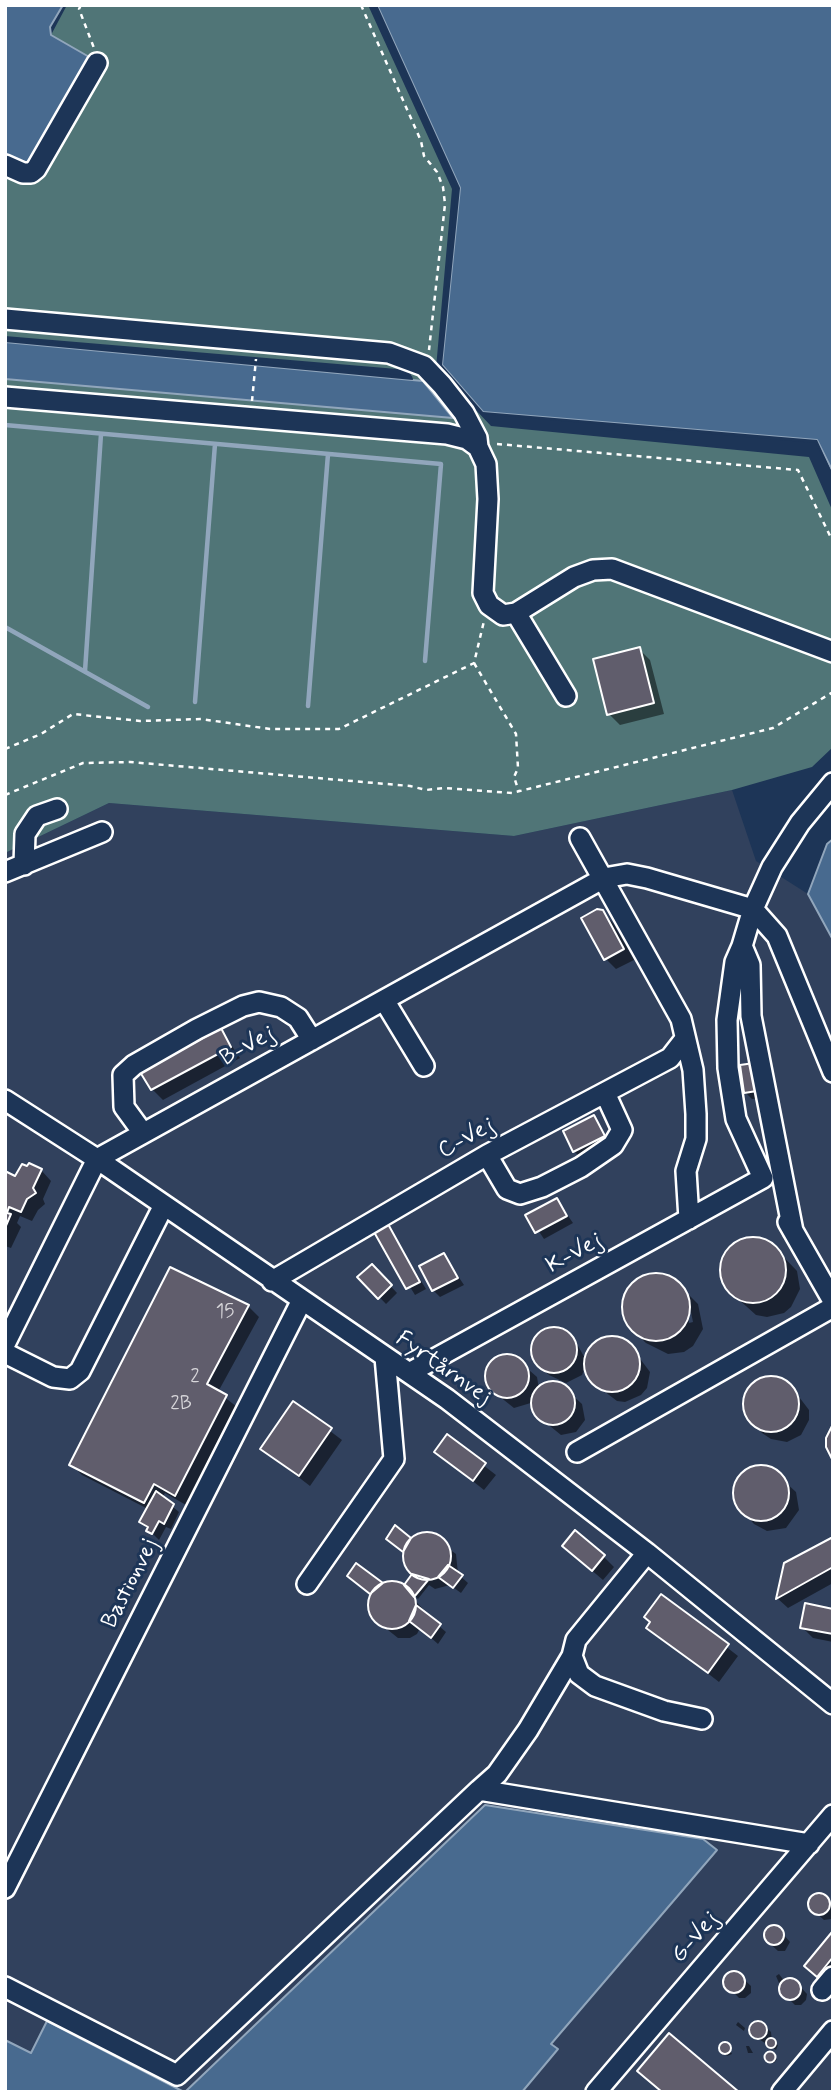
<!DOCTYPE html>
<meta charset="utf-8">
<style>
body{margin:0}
#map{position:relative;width:838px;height:2097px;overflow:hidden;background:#1d3557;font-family:Mynerve,sans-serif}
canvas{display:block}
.frame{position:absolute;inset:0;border:7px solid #fff;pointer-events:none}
</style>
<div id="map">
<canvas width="838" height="2097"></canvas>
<div class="frame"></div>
</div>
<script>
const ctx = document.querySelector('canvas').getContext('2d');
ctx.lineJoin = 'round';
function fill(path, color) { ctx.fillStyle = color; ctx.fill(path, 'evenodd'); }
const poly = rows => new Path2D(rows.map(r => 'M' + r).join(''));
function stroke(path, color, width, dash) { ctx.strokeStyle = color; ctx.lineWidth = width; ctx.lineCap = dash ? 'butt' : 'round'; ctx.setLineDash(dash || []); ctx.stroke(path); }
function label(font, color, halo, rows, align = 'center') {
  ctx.font = font + ' Mynerve,sans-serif'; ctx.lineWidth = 6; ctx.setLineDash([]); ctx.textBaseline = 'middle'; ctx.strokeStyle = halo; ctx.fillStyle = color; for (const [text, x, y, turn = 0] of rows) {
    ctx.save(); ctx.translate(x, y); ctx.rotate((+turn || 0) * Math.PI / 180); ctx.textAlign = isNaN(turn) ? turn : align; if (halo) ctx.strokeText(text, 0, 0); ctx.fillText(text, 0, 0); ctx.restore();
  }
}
const built = poly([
 [732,790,756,861,808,894,833,940,833,2092,522,2092,558,2050,551,2044,485,1805,185,2092,48,2021,31,2054,5,2040,5,853,109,803,514,836]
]);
const green = poly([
 [67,5,368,5,452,189,436,368,491,426,809,457,833,512,833,747,812,767,732,790,514,836,109,803,5,853,5,379,452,418,423,381,413,380,409,370,5,336,5,156,91,59,51,35]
]);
const water = poly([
 [5,5,63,5,50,27,51,35,91,58,29,169,5,156,5,5],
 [377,5,833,5,833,472,817,440,483,412,442,365,460,188,377,5],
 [5,342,423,381,453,418,5,379,5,342],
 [833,839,833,940,808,894,827,844,833,839],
 [485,1805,703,1839,717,1850,551,2044,558,2049,522,2092,185,2092,485,1805],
 [47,2021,184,2092,5,2092,5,2040,31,2053,47,2021]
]);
const pier = poly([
 [374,5,377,5,460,188,442,365,483,412,817,440,833,475,815,443,481,414,438,365,456,188],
 [6,338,412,376,413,380,5,342]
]);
const shadow = poly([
 [639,649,650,660,664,714,620,725,609,714],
 [602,912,613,923,634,960,616,969,606,959],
 [221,1030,240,1058,163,1100,152,1089],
 [742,1067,763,1098,752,1099,745,1092],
 [594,1117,610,1143,581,1158,574,1151],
 [28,1169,41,1170,51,1181,43,1199,45,1204,38,1210,32,1221,20,1216,17,1223,21,1227,11,1248,5,1246,5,1173,16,1178],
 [557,1200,573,1223,544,1239,528,1215],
 [388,1227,426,1289,415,1295,377,1233],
 [753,1238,775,1248,797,1271,800,1289,791,1307,784,1313,767,1317,756,1315,727,1289,721,1271,722,1262,733,1245],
 [444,1255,464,1285,440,1297,433,1290],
 [372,1266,397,1293,386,1304,360,1277],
 [663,1275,686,1292,689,1323,693,1322,687,1293,698,1304,703,1329,693,1346,684,1352,668,1354,646,1343,631,1328,624,1303,626,1294,638,1280],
 [248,1306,259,1317,218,1392,237,1407,186,1505,165,1493,162,1498,179,1512,171,1529,166,1527,159,1540,141,1522,148,1509,82,1475,71,1464],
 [550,1330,566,1333,577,1344,587,1362,596,1344,612,1338,629,1344,650,1372,647,1388,641,1395,625,1402,617,1401,592,1382,586,1365,582,1375,566,1383,549,1375,538,1364,533,1351,536,1339],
 [513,1356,537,1377,539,1389,542,1385,559,1383,582,1404,585,1420,576,1432,561,1435,534,1413,534,1402,514,1408,490,1389,486,1374,496,1357],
 [770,1377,790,1385,809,1410,809,1420,801,1435,787,1442,771,1439,762,1433,751,1421,744,1404,746,1395,755,1382],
 [294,1404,342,1440,310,1486,262,1449],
 [447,1437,496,1475,484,1490,436,1452],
 [751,1468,770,1468,796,1492,799,1510,786,1528,767,1531,754,1524,736,1504,736,1485],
 [396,1528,412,1541,429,1534,456,1554,458,1574,468,1583,461,1593,450,1585,435,1589,429,1585,418,1599,406,1585,419,1578,409,1568,405,1553,388,1539],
 [833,1539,833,1583,788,1608,777,1598,786,1564],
 [575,1556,603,1556,614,1567,603,1580],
 [357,1565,384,1585,399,1584,424,1610,424,1613,446,1632,438,1644,420,1628,417,1634,410,1638,398,1638,383,1626,372,1615,370,1601,374,1596,356,1583],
 [661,1596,738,1656,719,1682,648,1627],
 [833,1610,833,1642,813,1638,802,1627],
 [816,1896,833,1905,831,1919,824,1920,811,1908,811,1901],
 [771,1927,778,1928,790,1942,785,1951,778,1951,766,1940,766,1932],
 [833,1935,833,1972,825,1982,807,1966],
 [737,1973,751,1986,751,1993,745,1998,739,1998,726,1984,729,1974],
 [779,1974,785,1982,795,1981,807,1994,806,2000,801,2005,795,2005,782,1992,784,1981,779,1983,776,1976],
 [738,2022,745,2028,744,2031,736,2025],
 [753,2025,764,2025,771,2032,772,2042,778,2045,776,2050,754,2036,751,2032],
 [727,2045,732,2054,727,2056,721,2047],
 [746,2046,749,2046,753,2053,748,2053],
 [769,2054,777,2059,774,2063,766,2058]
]);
const stream = poly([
 [5,425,441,464,425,661],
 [5,627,148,707],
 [85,671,101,434],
 [195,702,215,444],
 [308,706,328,454]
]);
const building = poly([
 [640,647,654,703,607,715,593,659,640,647],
 [597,909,603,910,624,949,604,960,581,918,597,909],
 [221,1028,231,1047,151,1090,140,1072,221,1028],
 [754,1063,757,1091,744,1093,740,1065,754,1063],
 [594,1115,605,1136,573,1152,563,1131,594,1115],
 [29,1163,42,1169,33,1188,36,1193,27,1199,21,1212,9,1207,7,1213,11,1214,5,1228,5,1171,15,1176,22,1164,27,1166,29,1163],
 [557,1198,567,1216,535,1233,525,1215,557,1198],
 [388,1224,420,1282,406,1289,374,1232,388,1224],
 '720 1270a33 33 0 1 1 66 0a33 33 0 1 1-66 0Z',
 [444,1253,458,1278,432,1291,419,1266,444,1253],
 [372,1264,392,1285,378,1299,357,1277,372,1264],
 [170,1267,249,1305,207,1384,227,1395,175,1496,154,1484,144,1503,69,1465,170,1267],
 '622 1307a34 34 0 1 1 68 0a34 34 0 1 1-68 0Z',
 '531 1350a23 23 0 1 1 46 0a23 23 0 1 1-46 0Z',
 '584 1364a28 28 0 1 1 56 0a28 28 0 1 1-56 0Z',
 '485 1376a22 22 0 1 1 44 0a22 22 0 1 1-44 0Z',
 '743 1404a28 28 0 1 1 56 0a28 28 0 1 1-56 0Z',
 '531 1403a22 22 0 1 1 44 0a22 22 0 1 1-44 0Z',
 [293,1401,332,1428,299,1476,260,1449,293,1401],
 [833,1424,833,1461,826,1447,826,1438,833,1424],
 [447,1434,486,1463,473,1481,434,1452,447,1434],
 '733 1493a28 28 0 1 1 56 0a28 28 0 1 1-56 0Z',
 [156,1491,174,1504,164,1524,159,1521,152,1534,146,1531,148,1527,139,1522,156,1491],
 [395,1525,411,1538,403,1552,386,1539,395,1525],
 [575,1530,605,1555,592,1571,562,1546,575,1530],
 '403 1556a24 24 0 1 1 48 0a24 24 0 1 1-48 0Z',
 [833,1537,833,1567,776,1599,784,1563,833,1537],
 [356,1563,383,1583,370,1594,347,1576,356,1563],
 [448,1565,463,1575,453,1588,438,1577,448,1565],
 [412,1574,429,1579,414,1597,404,1585,412,1574],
 '368 1605a24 24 0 1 1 48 0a24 24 0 1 1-48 0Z',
 [661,1594,729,1644,708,1673,646,1628,650,1622,644,1617,661,1594],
 [805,1603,833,1609,833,1634,800,1628,805,1603],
 [416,1605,441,1624,431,1638,409,1621,416,1605],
 '808 1904a11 11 0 1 1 22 0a11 11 0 1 1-22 0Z',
 '764 1935a10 10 0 1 1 20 0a10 10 0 1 1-20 0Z',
 [832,1932,833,1957,817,1977,804,1966,832,1932],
 '723 1982a11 11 0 1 1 22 0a11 11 0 1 1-22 0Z',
 '779 1989a11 11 0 1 1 22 0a11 11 0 1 1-22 0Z',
 '749 2030a9 9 0 1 1 18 0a9 9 0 1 1-18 0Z',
 [669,2033,739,2092,662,2092,637,2071,669,2033],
 '766 2043a5 5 0 1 1 10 0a5 5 0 1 1-10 0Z',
 '719 2048a6 6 0 1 1 12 0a6 6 0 1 1-12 0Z',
 '764.5 2057a5.5 5.5 0 1 1 11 0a5.5 5.5 0 1 1-11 0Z'
]);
const path = poly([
 [81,5,79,9,94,48],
 [361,5,421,141,424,156,437,172,443,187,445,204,429,350],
 [252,401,256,359],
 [497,444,798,470,833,542],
 [474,663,516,734,518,768,514,777,519,792],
 [5,749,41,734,73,714,140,721,201,719,270,729,339,729,474,663,484,621],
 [5,795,83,763,130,762,410,786,426,790,444,788,512,793,773,728,833,692]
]);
const minor = poly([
 [5,165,23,173,31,173,36,169,97,63],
 [5,319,389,353,424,366,442,385,464,413,477,438,478,447],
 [5,397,447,434,467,439,478,447,486,464,488,499,483,593,489,605,503,615,516,613,574,577,593,570,612,569,833,652],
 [516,613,566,696],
 [580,838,681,1019,693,1070,696,1114,696,1139,686,1171,689,1219],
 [24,865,25,834,37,816,57,809],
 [5,872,102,832],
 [753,909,777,936,833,1072],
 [384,1000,424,1066],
 [5,1100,97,1159,447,1399,647,1553,833,1704],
 [143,1133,124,1107,123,1075,134,1065,197,1029,243,1006,259,1002,281,1007,298,1018,312,1040],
 [487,1155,507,1189,520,1194,542,1187,581,1167,613,1145,622,1130,605,1093],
 [788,1222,833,1301],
 [793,1231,751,1016,750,965,742,946,753,909,772,867,800,823,833,783],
 [272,1281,487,1155,670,1058,684,1040],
 [5,1344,97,1159,604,878,627,874,647,878,753,909],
 [5,1353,53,1377,70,1379,80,1371,164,1205],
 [409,1373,763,1178,736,1119,728,1068,727,1020,735,962,742,946],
 [577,1452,833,1307],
 [647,1553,576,1640,572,1656,579,1674,595,1686,664,1711,702,1719],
 [307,1584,394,1459,385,1357],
 [479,1790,497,1774,528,1730,572,1656],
 [5,1888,301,1302],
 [5,1987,177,2075,479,1790,809,1844],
 [822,1990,833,1977],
 [596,2092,833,1815],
 [782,2092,833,2031]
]);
const numberNames = [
 ["15",225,1313],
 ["2",195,1378],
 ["2B",181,1405]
];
const streetNames = [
 ["B-Vej",248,1047,-29],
 ["C-Vej",467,1139,-29],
 ["K-Vej",575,1254,-29],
 ["Fyrtårnvej",443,1369,35],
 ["Bastionvej",131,1584,-63],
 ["G-Vej",696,1938,-49]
];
fill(built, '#31415d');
fill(green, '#507577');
fill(water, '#486a8f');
stroke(water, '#91a6bc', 2);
fill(pier, '#1d3557');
fill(shadow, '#0007');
stroke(stream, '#91a6bc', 4.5);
fill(building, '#605d6c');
stroke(building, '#fff', 2);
stroke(minor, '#fff', 24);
stroke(path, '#fff', 2.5, [5, 5]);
stroke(minor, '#1d3557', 19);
label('19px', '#d7d6da', null, numberNames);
label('23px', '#fff', '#1d3557', streetNames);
</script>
